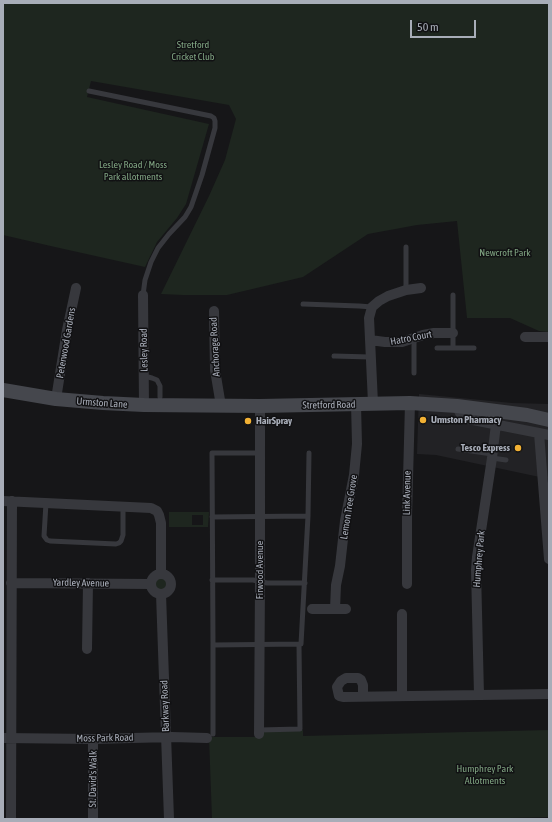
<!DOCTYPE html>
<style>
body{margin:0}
#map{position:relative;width:552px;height:822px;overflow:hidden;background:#161618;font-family:"Asap Condensed",sans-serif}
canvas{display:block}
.frame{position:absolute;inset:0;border:4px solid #a8adb8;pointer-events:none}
.scale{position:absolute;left:410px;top:20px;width:66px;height:18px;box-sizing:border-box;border:2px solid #a8adb8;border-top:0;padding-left:5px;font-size:12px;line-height:14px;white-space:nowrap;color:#a8adb8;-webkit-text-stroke:3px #111113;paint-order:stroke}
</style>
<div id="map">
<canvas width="552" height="822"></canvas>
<div class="frame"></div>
<div class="scale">50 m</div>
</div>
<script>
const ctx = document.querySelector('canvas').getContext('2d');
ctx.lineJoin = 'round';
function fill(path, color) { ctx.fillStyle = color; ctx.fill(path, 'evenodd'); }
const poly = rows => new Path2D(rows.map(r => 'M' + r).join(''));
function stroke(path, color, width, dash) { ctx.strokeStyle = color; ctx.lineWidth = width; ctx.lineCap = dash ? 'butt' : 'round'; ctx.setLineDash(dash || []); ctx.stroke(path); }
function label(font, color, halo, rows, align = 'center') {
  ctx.font = font + ' "Asap Condensed",sans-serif'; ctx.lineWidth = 3; ctx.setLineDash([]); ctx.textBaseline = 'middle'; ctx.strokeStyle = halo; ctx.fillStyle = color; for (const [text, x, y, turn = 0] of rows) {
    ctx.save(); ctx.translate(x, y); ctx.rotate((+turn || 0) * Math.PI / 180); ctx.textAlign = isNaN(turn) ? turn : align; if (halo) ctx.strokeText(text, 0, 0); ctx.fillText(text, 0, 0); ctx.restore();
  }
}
const built = poly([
 [419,394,512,403,549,404,549,480,549,479,436,455,417,454]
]);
const green = poly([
 [3,3,549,3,549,332,539,331,510,318,467,318,457,221,417,225,368,234,303,277,227,295,183,295,161,294,209,196,225,160,236,119,229,105,91,81,87,97,209,124,186,204,177,218,157,242,145,267,55,247,3,235],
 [169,512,209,512,208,527,169,527],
 [192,515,203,515,203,525,192,525],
 '155.5 584a5.5 5.5 0 1 1 11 0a5.5 5.5 0 1 1-11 0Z',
 [303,730,303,736,549,730,549,817,471,819,212,819,209,737,263,737,263,731]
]);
const lane = poly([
 [89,91,211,116,214,118,215,121,215,128,202,175,191,207,185,217,169,234,158,248,151,262,145,280,143,295],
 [406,290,406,247],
 [453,295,453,347],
 [303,304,359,306,372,307],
 [414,338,414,373],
 [437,348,474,348],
 [334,356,370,357],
 [144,376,152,378,157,380,160,386,160,397],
 [458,449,492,454],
 [260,453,212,453,213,645,301,644,308,516,309,453],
 [492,458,506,460],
 [46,503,44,536,47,540,50,541,116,544,119,543,121,541,123,535,123,506],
 [212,517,308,516],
 [212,580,253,580,267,583,305,583],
 [259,730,300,729,299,644],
 [213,734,213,645]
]);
const street = poly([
 [143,295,144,405],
 [214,311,215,370,221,406],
 [525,337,549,337],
 [370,340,385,342,402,342,423,335,434,333,453,333],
 [56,399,67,330,76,288],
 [373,403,369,318,372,307,379,301,388,296,406,290,421,288],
 [457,406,460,413,463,416,468,419,549,435],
 [539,433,549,559],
 [3,501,151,508,157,511,159,515,161,523,161,574],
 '151 584a10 10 0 1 1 20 0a10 10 0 1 1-20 0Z',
 [11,583,151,584],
 [407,584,407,517,410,403],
 [161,594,169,819],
 [312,609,346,609],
 [335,609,336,585,340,566,345,521,354,475,357,444,356,404],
 [402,614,402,696],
 [87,649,88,583],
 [479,695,476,570,477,557,492,458,496,424],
 [363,696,363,685,361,680,358,678,346,678,341,681,337,687,339,696,343,697,549,694],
 [259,734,260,582,260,406],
 [3,738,93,739,172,737,207,738],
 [11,819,12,501],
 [93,819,93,739]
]);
const secondary = poly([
 [3,390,56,399,103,403,144,405,260,406,410,403,457,406,527,415,549,420]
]);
const markers = [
 [423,420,4,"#f2b134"],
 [248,421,4,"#f2b134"],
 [518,448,4,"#f2b134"]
];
const parkNames = [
 ["Stretford",193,45],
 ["Cricket Club",193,57],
 ["Lesley Road / Moss",133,165],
 ["Park allotments",133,177],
 ["Newcroft Park",505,253],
 ["Humphrey Park",485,769],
 ["Allotments",485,781]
];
const streetNames = [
 ["Hatro Court",411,338,-11],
 ["Peterwood Gardens",66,343,-80],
 ["Anchorage Road",215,347,-93],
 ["Lesley Road",144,350,-91],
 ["Urmston Lane",102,403,4],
 ["Stretford Road",329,405,-1],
 ["Link Avenue",407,493,-89],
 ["Lemon Tree Grove",349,507,-81],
 ["Humphrey Park",479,559,-85],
 ["Firwood Avenue",260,570,-90],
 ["Yardley Avenue",81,583,1],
 ["Barkway Road",165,706,-92],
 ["Moss Park Road",105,738,-1],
 ["St. David's Walk",93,779,-89]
];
const poiNames = [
 ["Urmston Pharmacy",431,420],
 ["HairSpray",256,421],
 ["Tesco Express",510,448,"right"]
];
fill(built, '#222225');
fill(green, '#1e261f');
stroke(lane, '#37383d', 5);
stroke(street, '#37383d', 10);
stroke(secondary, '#45474d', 14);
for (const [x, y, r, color] of markers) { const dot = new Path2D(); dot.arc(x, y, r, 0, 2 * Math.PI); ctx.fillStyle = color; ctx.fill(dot); stroke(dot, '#111113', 1.5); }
label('10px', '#7fa381', '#111113', parkNames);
label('10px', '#a8adb8', '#111113', streetNames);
label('bold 10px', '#a8adb8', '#111113', poiNames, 'left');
</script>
